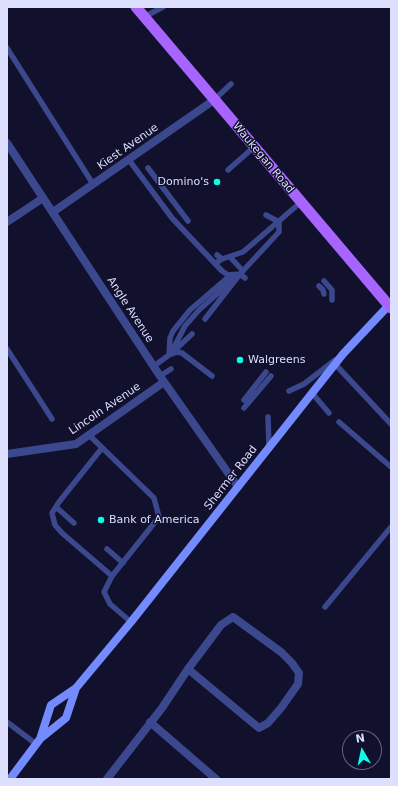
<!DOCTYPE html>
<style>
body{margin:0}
#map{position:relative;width:398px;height:786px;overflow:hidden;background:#11112d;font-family:"DejaVu Sans",sans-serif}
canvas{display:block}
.frame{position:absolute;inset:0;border:8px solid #dddfff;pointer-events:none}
.north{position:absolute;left:342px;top:730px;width:40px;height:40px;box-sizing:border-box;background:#11112d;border:1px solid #636381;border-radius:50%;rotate:351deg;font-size:11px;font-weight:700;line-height:16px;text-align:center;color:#dddfff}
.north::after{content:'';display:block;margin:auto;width:14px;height:18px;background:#09ffe8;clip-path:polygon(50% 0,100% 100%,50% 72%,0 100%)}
</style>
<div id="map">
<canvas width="398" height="786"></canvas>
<div class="frame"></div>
<div class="north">N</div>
</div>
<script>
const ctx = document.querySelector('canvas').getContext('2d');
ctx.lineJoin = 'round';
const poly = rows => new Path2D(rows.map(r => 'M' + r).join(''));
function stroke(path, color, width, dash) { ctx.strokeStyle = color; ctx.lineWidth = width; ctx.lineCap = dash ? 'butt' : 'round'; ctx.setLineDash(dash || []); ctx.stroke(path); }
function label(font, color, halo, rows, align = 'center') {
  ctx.font = font + ' "DejaVu Sans",sans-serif'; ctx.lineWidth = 3; ctx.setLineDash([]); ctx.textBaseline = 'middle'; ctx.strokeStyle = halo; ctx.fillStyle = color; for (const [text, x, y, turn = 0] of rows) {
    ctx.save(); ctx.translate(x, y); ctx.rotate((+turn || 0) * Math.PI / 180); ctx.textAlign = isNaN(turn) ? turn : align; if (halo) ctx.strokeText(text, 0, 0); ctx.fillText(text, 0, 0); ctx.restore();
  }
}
const service = poly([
 [144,17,163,7],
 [7,48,93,184],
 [214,100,231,84],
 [129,160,172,218,222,271,228,275,240,274,245,278],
 [148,168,188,221],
 [228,170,254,147],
 [266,215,279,222],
 [217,255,222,259],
 [230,257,243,271],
 [216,263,222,259,243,252,301,202],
 [324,281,332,290,332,300],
 [319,286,323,290,324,294],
 [205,319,240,274,279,232,279,222],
 [7,349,52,419],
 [174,351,192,334],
 [171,353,185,326,199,310,235,278],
 [169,355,177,352,182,353,212,376],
 [335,364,391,424],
 [154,366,169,355,170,338,173,331,190,310,226,279,234,276],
 [160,376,171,369],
 [289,391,304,384,335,360],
 [312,393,329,413],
 [244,400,266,372],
 [244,408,271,376],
 [268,417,269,448],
 [339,422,391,467],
 [89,435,154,498,159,517,112,576,104,592,110,604,131,622],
 [102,448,59,502,52,513,55,525,62,533,112,576],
 [56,507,74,523],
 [107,549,123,563],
 [325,607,391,527],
 [7,722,36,744]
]);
const minor = poly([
 [7,143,160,376,238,487],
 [53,212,214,100],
 [7,222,43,198],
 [7,454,76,444,164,382],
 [150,722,216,779],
 [107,779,162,708,188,669,221,625,233,617,281,652,292,663,299,673,298,684,281,708,268,723,259,728,188,669]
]);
const secondary = poly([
 [40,739,51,705,76,688,131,622,343,354,391,303],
 [10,779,40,739,66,718,76,688]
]);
const primary = poly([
 [136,7,391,308]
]);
const markers = [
 [217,182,4,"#09ffe8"],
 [240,360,4,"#09ffe8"],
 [101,520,4,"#09ffe8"]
];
const streetNames = [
 ["Kiest Avenue",128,147,-35],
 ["Waukegan Road",263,158,50],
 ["Angle Avenue",130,310,57],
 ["Lincoln Avenue",105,409,-34],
 ["Shermer Road",231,478,-52]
];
const poiNames = [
 ["Domino's",209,182,"right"],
 ["Walgreens",248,360],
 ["Bank of America",109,520]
];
stroke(service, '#3b488d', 5.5);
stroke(minor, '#3b488d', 8);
stroke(secondary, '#748bff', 8);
stroke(primary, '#a764ff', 11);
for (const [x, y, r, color] of markers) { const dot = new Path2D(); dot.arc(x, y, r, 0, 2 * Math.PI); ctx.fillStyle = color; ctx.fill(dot); stroke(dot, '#11112d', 1.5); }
label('11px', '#dddfff', '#11112d', streetNames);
label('11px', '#dddfff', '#11112d', poiNames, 'left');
</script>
